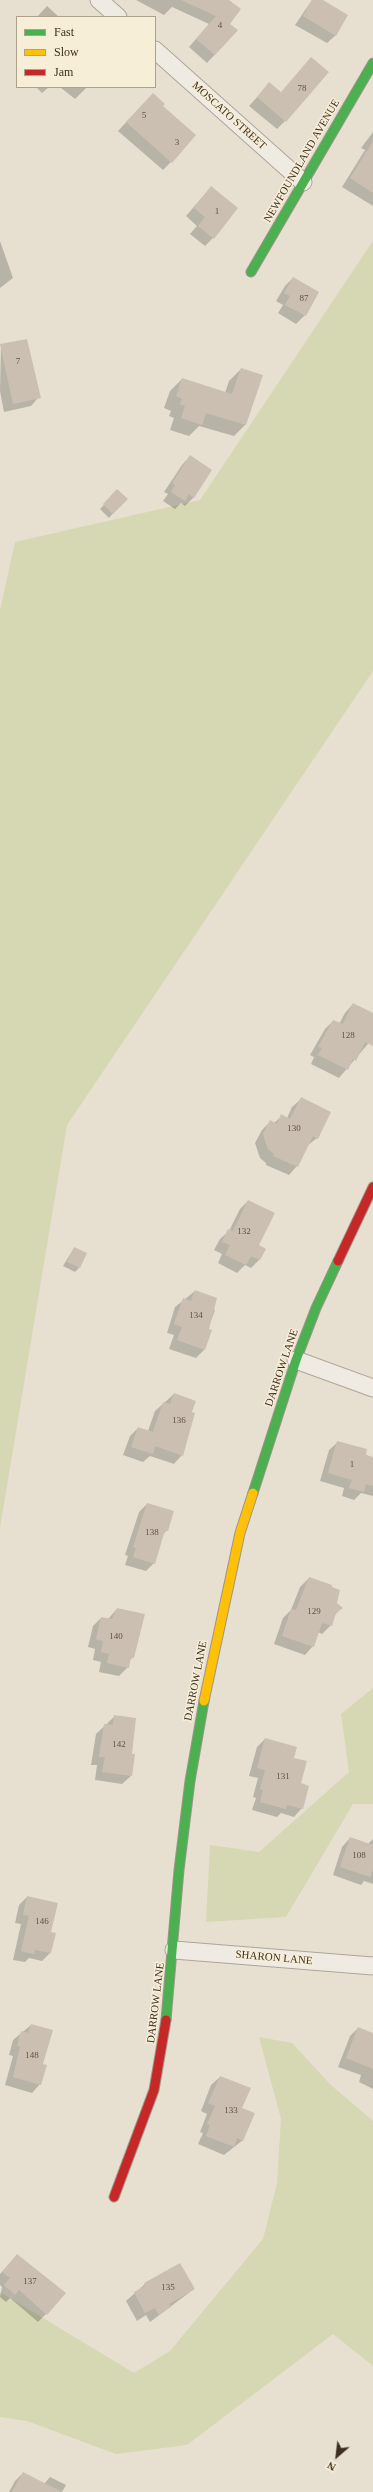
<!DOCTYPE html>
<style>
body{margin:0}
#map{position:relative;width:373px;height:2492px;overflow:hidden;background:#e7e0d1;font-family:Georgia,serif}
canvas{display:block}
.legend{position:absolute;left:16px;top:16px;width:140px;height:72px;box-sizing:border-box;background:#f7eed8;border:1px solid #ada18e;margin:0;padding:5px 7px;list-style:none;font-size:12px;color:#3d2e20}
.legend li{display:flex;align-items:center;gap:8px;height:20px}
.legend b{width:20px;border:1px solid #ada18e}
.north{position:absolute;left:317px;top:2436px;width:40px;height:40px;-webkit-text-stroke:3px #f7eed8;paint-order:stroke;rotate:208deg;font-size:11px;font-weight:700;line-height:16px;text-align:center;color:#3d2e20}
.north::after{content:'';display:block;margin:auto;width:14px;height:18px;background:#3d2e20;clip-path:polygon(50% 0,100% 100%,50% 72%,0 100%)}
</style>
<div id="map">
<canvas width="373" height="2492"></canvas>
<ul class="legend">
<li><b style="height:5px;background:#4caf50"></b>Fast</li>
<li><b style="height:5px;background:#ffc107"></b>Slow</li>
<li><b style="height:5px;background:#c62828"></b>Jam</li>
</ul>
<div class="north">N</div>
</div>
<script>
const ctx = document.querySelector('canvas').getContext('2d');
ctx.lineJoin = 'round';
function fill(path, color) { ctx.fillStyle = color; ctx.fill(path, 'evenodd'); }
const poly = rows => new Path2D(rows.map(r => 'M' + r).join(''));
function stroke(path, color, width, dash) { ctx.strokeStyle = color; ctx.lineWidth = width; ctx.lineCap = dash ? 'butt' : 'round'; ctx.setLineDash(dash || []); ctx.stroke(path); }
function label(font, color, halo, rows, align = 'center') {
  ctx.font = font + ' Georgia,serif'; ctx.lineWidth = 3; ctx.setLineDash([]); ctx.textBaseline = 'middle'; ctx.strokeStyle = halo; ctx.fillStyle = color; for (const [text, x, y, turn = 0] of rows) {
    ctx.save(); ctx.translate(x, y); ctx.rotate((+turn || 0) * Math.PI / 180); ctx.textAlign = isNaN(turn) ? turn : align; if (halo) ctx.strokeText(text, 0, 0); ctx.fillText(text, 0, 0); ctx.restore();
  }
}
const green = poly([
 [373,241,373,671,67,1125,0,1528,0,610,15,542,200,500],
 [373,1688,373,1804,353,1804,286,1917,206,1922,210,1845,259,1852,349,1772,341,1714],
 [259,2037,292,2043,331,2085,373,2121,373,2366,333,2334,187,2445,116,2454,27,2421,0,2417,0,2292,134,2373,170,2351,263,2239,277,2183,281,2119]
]);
const shadow = poly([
 [136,0,227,0,229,24,237,31,207,63,189,47,209,24,172,7,164,15],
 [312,0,321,0,336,35,327,43,295,25],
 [47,6,59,17,37,17],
 [269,84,285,121,277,129,249,106],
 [36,87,49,87,42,93],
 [60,87,87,87,75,99],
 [145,102,162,106,171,162,163,170,118,131],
 [373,132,373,206,342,187,365,150,361,148],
 [211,187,213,238,205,246,190,234,197,226,186,216],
 [0,241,13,278,0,288],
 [293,278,305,315,296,324,278,313,283,305,276,301,285,286],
 [1,345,39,397,31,406,4,412,0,391],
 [241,369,246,424,234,436,199,426,189,436,170,430,174,418,169,416,171,411,164,408,170,391,182,379,225,393,229,381],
 [190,456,194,497,185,506,181,503,175,509,163,501,168,494,164,492,182,465],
 [117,491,126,499,109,518,100,509],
 [353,1004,373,1014,373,1038,339,1078,311,1064,314,1057,310,1055,325,1029,333,1021,339,1024,345,1013],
 [301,1099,317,1138,307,1146,297,1166,289,1175,266,1165,266,1163,260,1158,255,1143,262,1130,270,1122,274,1123,282,1116,287,1118,292,1107],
 [248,1201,259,1260,251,1268,245,1265,237,1273,218,1263,222,1254,214,1250,220,1239,229,1231,240,1209],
 [74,1248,79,1268,75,1272,63,1266],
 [195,1291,215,1310,208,1329,204,1350,196,1358,169,1349,174,1335,167,1333,175,1307],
 [174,1394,191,1412,182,1455,174,1464,150,1456,143,1462,123,1455,130,1436,138,1428,148,1431,155,1411],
 [338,1442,373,1458,373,1496,361,1493,354,1500,342,1496,344,1488,320,1481,329,1450],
 [147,1504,167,1530,162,1536,154,1563,146,1571,125,1565,128,1556,125,1555,139,1512],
 [309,1578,341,1608,334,1616,331,1625,322,1634,318,1632,313,1646,305,1655,274,1644,283,1618,291,1610,300,1587],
 [117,1609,133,1657,129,1661,128,1667,119,1676,99,1672,101,1662,93,1660,95,1649,88,1647,93,1626,101,1618,108,1619],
 [115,1716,130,1755,131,1776,122,1784,95,1780,97,1765,91,1765,96,1734],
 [265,1739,293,1758,302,1808,294,1817,281,1813,277,1817,252,1810,256,1798,253,1797,258,1778,249,1776,257,1747],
 [350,1838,368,1844,373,1839,373,1884,364,1881,361,1885,333,1875,342,1847],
 [27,1897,50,1932,50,1953,42,1961,29,1958,25,1962,13,1960,21,1924,15,1923,19,1905],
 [31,2025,42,2065,40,2084,32,2093,5,2085,13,2056,9,2055,13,2040],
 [358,2028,373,2034,373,2089,359,2082,361,2075,338,2067,350,2036],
 [220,2077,241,2109,243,2140,224,2155,198,2144,203,2133,200,2132,207,2114,201,2111,211,2085],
 [17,2255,46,2314,38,2322,10,2298,6,2302,0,2297,2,2287,0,2285,0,2274],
 [145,2284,194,2289,150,2322,146,2315,137,2321,126,2301],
 [23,2473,44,2484,50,2477,66,2485,62,2492,9,2492,15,2481]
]);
const building = poly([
 [181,0,229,0,241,9,230,24,238,30,215,55,196,39,216,16],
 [312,0,323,0,348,15,336,36,303,16],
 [311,57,329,72,286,122,257,97,269,82,281,92],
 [153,93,165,104,163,106,196,135,172,163,126,122],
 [373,141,373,193,350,178],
 [211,186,238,208,214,239,198,226,205,217,194,208],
 [293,277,319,292,306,316,285,305,290,296,284,293],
 [27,339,41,398,13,404,0,344],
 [241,368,263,375,246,425,206,413,202,425,181,418,185,406,180,404,182,399,176,396,182,378,232,394],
 [190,455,212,470,194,498,189,494,185,501,171,492,175,485,172,483],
 [117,489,128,499,113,514,103,504],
 [353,1003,373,1013,373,1046,365,1042,356,1061,353,1059,348,1070,318,1055,322,1048,318,1047,333,1020,343,1024],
 [301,1097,331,1112,318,1139,313,1136,298,1167,273,1156,274,1154,268,1149,263,1134,270,1120,277,1124,281,1114,290,1119],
 [248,1200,275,1213,259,1245,266,1249,260,1260,251,1256,246,1265,225,1255,230,1245,222,1242,228,1229,233,1231],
 [74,1247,87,1253,80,1268,67,1262],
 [195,1290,217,1298,209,1329,212,1330,205,1350,177,1340,182,1327,174,1324,183,1298,191,1301],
 [174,1393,196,1401,192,1412,195,1413,183,1456,155,1446,153,1454,131,1447,138,1427,153,1432,163,1402,170,1404],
 [337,1441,367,1449,366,1455,373,1457,373,1486,366,1484,364,1492,349,1488,352,1480,328,1473],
 [147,1503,174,1511,168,1531,165,1530,155,1564,133,1557,136,1548,133,1547],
 [309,1577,332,1585,332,1587,340,1590,337,1603,343,1608,336,1613,332,1626,322,1623,314,1647,282,1636,291,1609,296,1610],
 [117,1608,145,1614,134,1658,131,1657,129,1668,107,1663,109,1654,101,1652,103,1641,96,1639,101,1617,112,1619],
 [114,1715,136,1718,132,1754,135,1754,132,1776,102,1772,105,1757,99,1757,104,1724,113,1725],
 [265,1738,297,1747,294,1758,307,1761,301,1783,309,1786,303,1809,287,1805,286,1809,260,1802,263,1790,260,1789,265,1770,257,1768],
 [350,1837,373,1845,373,1869,370,1877,340,1867],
 [27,1896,58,1903,51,1932,56,1933,51,1953,35,1950,34,1954,21,1951,29,1916,23,1915],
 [31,2024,53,2030,43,2064,47,2065,41,2085,13,2077,20,2047,17,2046,21,2031,28,2033],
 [358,2027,373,2033,373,2069,346,2058],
 [220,2076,251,2088,242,2108,255,2113,243,2141,237,2138,234,2147,206,2136,210,2125,207,2124,215,2106,208,2103],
 [17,2254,66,2293,47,2315,19,2290,15,2295,4,2285,10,2278,2,2272],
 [180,2263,195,2289,169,2304,171,2307,159,2315,155,2308,145,2313,134,2292,145,2286,144,2283],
 [23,2472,62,2492,12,2492]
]);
const street = poly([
 [99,0,118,17],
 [155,50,303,182],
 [296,1360,373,1388],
 [174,1950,373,1966]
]);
const fast = poly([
 [251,272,373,63],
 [253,1493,296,1360,316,1308,338,1261],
 [166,2020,179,1870,190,1781,204,1701]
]);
const slow = poly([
 [204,1701,240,1533,253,1493]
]);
const jam = poly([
 [338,1261,373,1187],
 [114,2197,154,2090,166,2020]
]);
const numberNames = [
 ["4",220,26],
 ["78",302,89],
 ["5",144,116],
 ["3",177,143],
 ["1",217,212],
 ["87",304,299],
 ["7",18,362],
 ["128",348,1036],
 ["130",294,1129],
 ["132",244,1232],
 ["134",196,1316],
 ["136",179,1421],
 ["1",352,1465],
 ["138",152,1533],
 ["129",314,1612],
 ["140",116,1637],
 ["142",119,1745],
 ["131",283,1777],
 ["108",359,1856],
 ["146",42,1922],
 ["148",32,2056],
 ["133",231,2111],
 ["137",30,2282],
 ["135",168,2288]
];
const streetNames = [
 ["MOSCATO STREET",229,116,42],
 ["NEWFOUNDLAND AVENUE",302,161,-60],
 ["DARROW LANE",282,1368,-71],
 ["DARROW LANE",196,1681,-79],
 ["SHARON LANE",274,1958,5],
 ["DARROW LANE",156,2003,-83]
];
fill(green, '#d6d7b3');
fill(shadow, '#0003');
fill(building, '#cbbfb2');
stroke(street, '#ada599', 19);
stroke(fast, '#9c958a', 11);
stroke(slow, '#9c958a', 11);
stroke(jam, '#9c958a', 11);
stroke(street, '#efebe3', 17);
stroke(fast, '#4caf50', 9);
stroke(slow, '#ffc107', 9);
stroke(jam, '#c62828', 9);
label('9px', '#605244', null, numberNames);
label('11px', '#3d2e20', '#f7eed8', streetNames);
</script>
